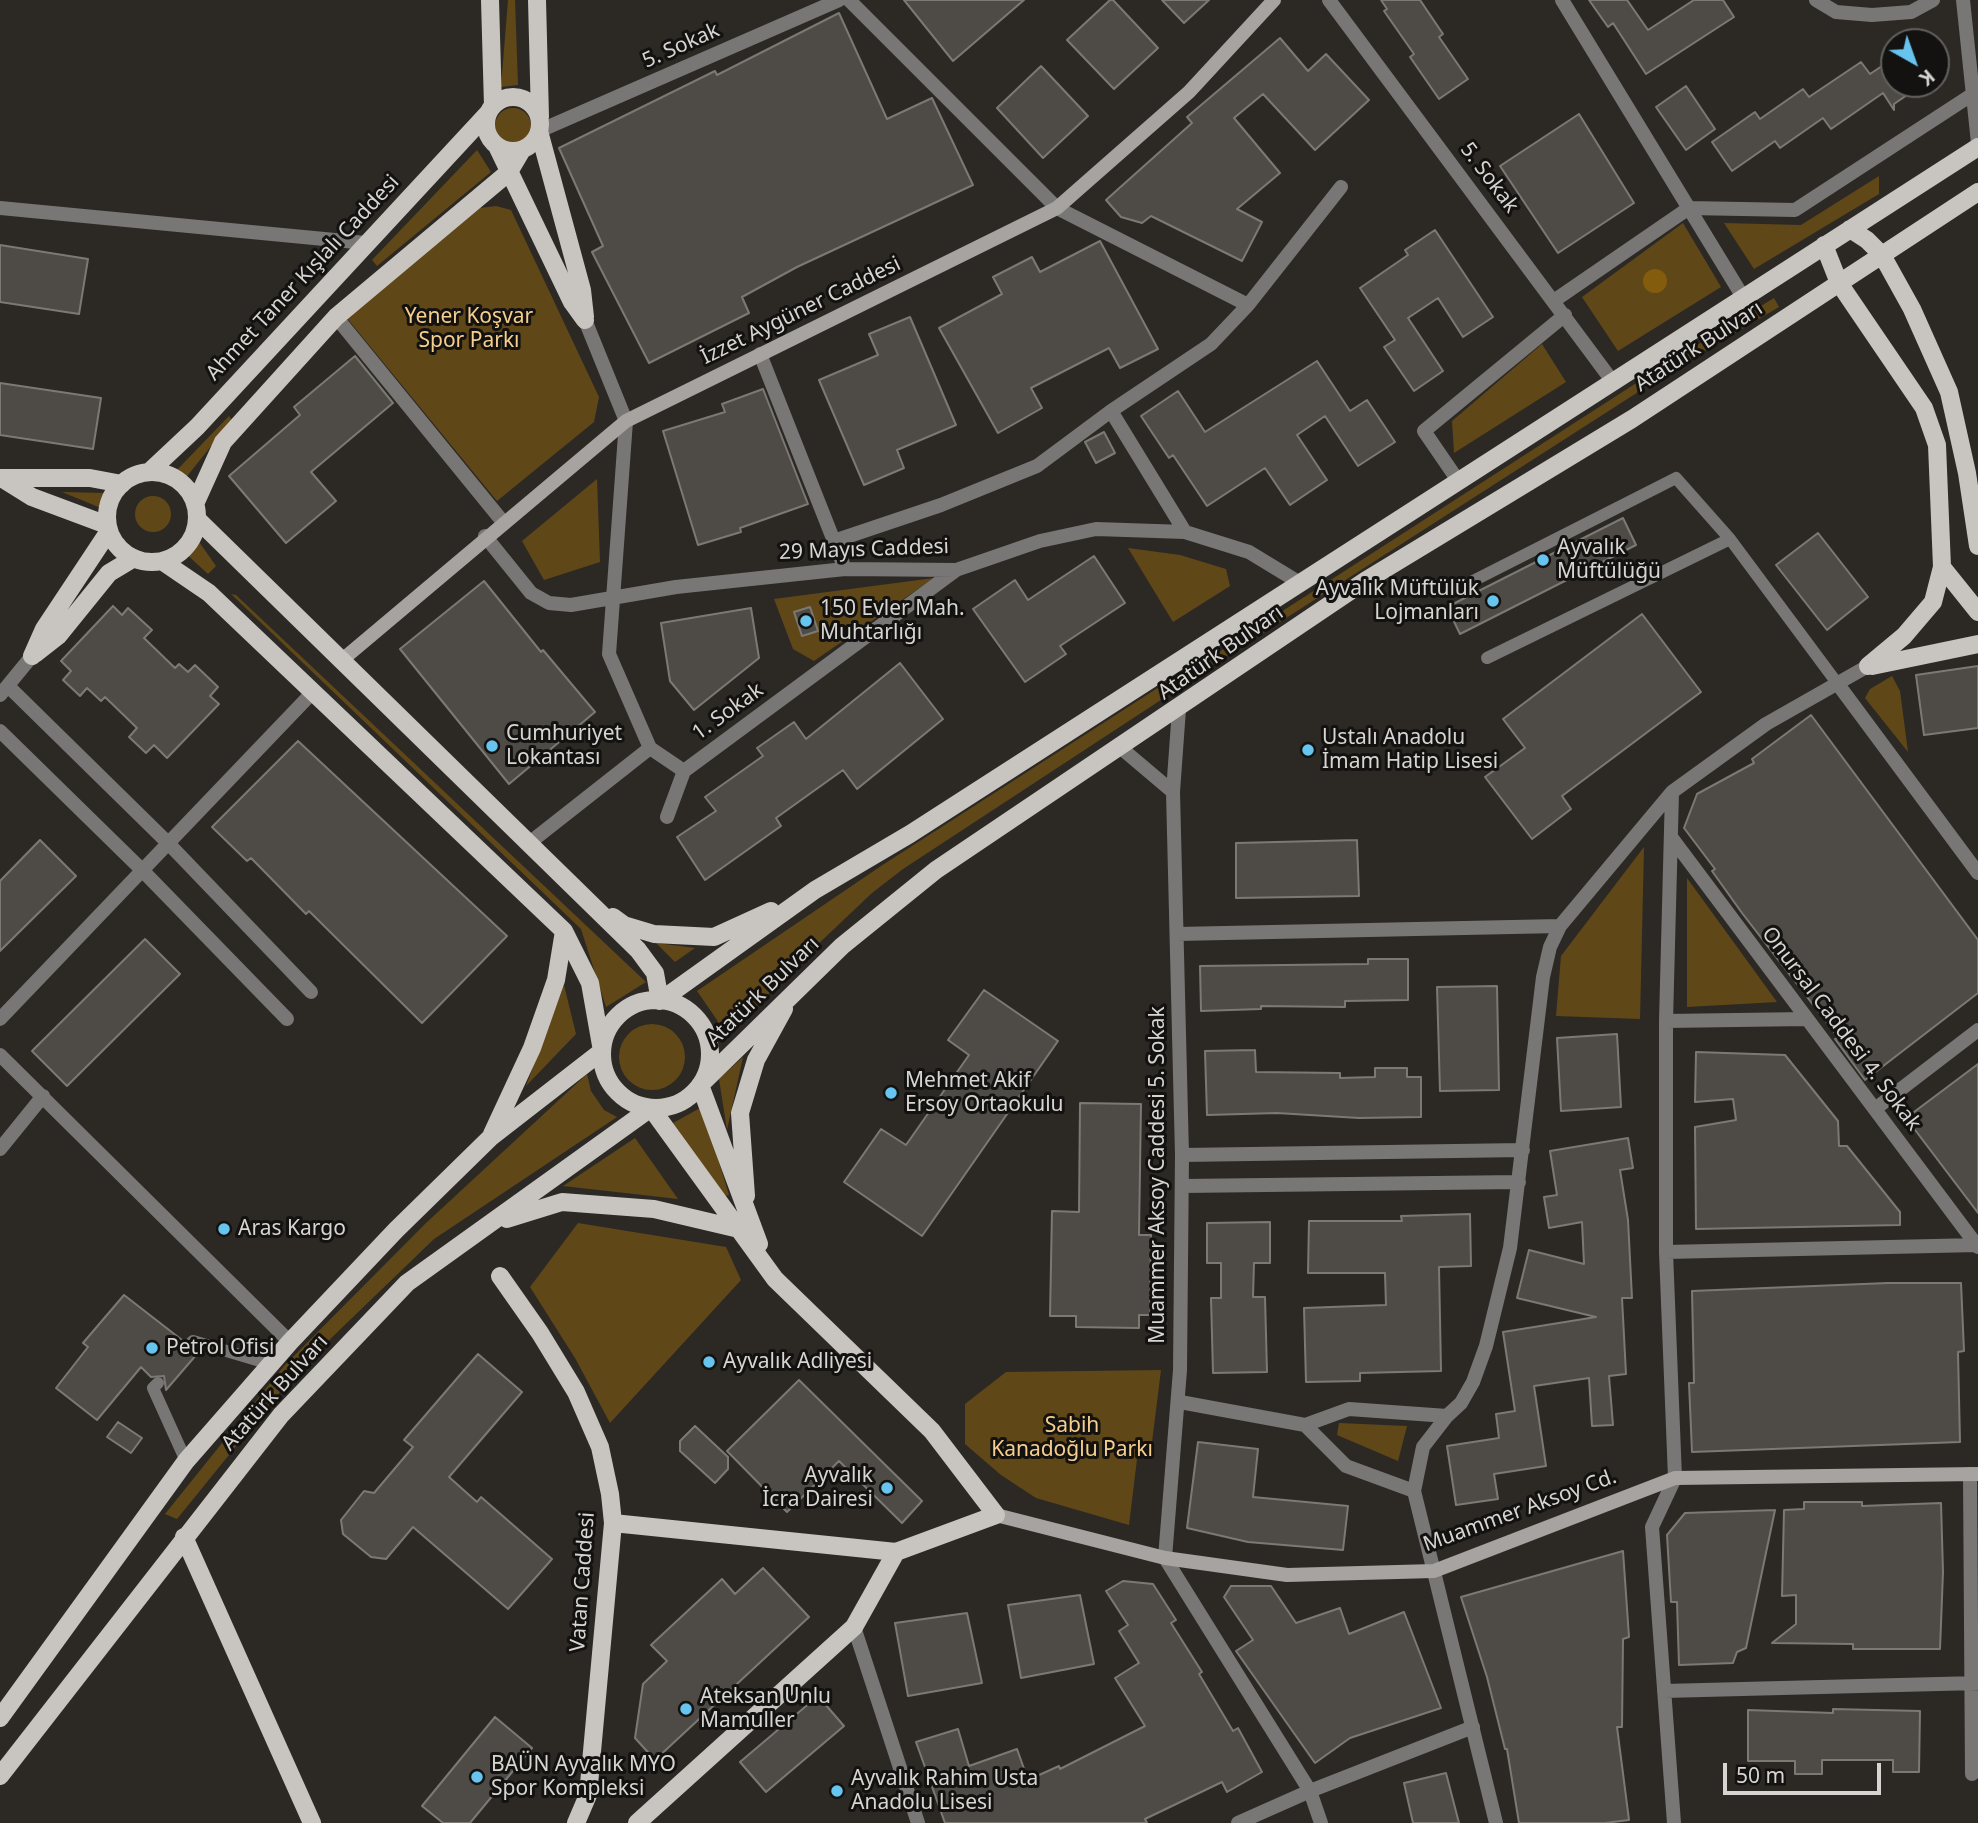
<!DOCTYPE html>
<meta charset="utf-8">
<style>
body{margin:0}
#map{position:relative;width:1978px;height:1823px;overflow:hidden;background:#2c2925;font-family:"Noto Sans",sans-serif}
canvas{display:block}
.north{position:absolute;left:1880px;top:28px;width:70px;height:70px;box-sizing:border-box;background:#131210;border:2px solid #61605e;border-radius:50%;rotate:140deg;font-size:19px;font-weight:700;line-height:28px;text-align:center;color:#d7d5d2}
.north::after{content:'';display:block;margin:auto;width:24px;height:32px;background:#66c4ef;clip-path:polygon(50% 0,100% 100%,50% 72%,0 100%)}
.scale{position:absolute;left:1723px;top:1763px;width:158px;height:32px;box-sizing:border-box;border:4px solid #d7d5d2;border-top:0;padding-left:9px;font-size:21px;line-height:24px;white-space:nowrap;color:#d7d5d2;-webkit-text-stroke:5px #131210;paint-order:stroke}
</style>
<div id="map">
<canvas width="1978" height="1823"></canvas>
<div class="north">K</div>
<div class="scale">50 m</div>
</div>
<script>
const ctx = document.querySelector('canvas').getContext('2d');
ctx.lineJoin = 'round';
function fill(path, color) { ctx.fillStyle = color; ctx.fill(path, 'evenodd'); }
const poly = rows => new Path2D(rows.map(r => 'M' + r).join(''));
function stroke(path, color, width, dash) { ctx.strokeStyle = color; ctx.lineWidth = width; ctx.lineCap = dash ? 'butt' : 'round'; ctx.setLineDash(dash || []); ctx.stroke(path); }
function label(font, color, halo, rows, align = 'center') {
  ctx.font = font + ' "Noto Sans",sans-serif'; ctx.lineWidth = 6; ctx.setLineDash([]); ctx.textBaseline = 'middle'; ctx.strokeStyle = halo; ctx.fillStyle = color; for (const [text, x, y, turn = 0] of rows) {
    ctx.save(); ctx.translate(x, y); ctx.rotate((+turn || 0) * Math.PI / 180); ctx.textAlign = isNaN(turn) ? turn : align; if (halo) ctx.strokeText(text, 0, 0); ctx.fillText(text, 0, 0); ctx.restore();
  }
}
const green = poly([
 [508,0,515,0,518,85,501,87],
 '495 126a18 18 0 1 1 36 0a18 18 0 1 1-36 0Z',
 [477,150,491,172,377,266,372,260],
 [1879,176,1879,194,1754,269,1724,223,1801,225],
 [496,206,511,210,599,397,594,422,497,501,346,317,480,208],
 [1683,223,1721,287,1618,351,1582,297],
 [1774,298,1779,307,1674,369,1213,665,1208,659,1669,362],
 [1542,344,1566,382,1454,453,1452,421],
 [229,416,232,420,184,480,175,472],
 [597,479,600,562,544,580,522,541],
 [62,492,106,493,101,508],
 '135 514a18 18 0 1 1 36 0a18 18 0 1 1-36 0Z',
 [197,539,216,566,208,574,183,551],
 [1128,548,1180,555,1226,569,1230,586,1173,622],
 [934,578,814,661,793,649,774,599],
 [231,594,236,595,646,982,606,1007,581,929],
 [1195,664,1202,673,903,869,872,893,796,965,725,1040,717,1020,697,991,884,864],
 [1892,676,1900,691,1908,752,1865,698,1870,689],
 [1644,847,1640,1019,1556,1016,1561,956],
 [1687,878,1777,1002,1687,1007],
 [656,943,695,948,675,962],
 [564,985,576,1034,526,1086],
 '619 1057a33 33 0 1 1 66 0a33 33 0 1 1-66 0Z',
 [743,1057,727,1130,719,1079],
 [587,1074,591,1091,604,1110,617,1117,434,1239,297,1371,177,1519,165,1514,284,1366,425,1224],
 [702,1107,729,1195,724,1196,673,1123],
 [635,1138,678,1199,563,1186],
 [578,1223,726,1247,741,1280,610,1423,575,1358,530,1287],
 [1161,1370,1151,1450,1138,1451,1129,1525,1036,1498,1001,1475,965,1444,965,1404,1006,1372],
 [1339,1423,1407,1426,1398,1461,1337,1435]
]);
const water = poly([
 '1643 281a12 12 0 1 1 24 0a12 12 0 1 1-24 0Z'
]);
const building = poly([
 [904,0,1024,0,953,61,904,0],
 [1110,0,1113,0,1158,48,1114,89,1067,40,1110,0],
 [1162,0,1209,0,1184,23,1162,0],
 [1381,0,1420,0,1443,34,1439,37,1468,79,1439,99,1410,57,1414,54,1384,11,1387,9,1381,0],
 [1589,0,1627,0,1648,30,1694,0,1723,0,1734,17,1646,74,1613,23,1608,27,1589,0],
 [839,13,887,119,932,98,973,185,797,267,742,297,749,313,649,363,592,252,603,246,559,148,715,71,717,75,839,13],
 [1280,38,1308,71,1326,54,1369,100,1315,150,1263,94,1234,118,1280,173,1237,209,1262,222,1242,261,1151,216,1142,223,1121,217,1106,200,1192,123,1187,117,1280,38],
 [1894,58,1894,84,1923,84,1894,104,1894,110,1883,93,1831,129,1823,118,1780,148,1775,141,1732,171,1712,142,1755,112,1760,119,1803,89,1809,97,1861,62,1870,74,1894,58],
 [1041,66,1088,116,1043,158,997,108,1041,66],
 [1686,86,1715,129,1686,150,1656,107,1686,86],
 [1579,114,1634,203,1558,253,1500,166,1579,114],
 [1435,230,1493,317,1463,337,1438,298,1408,318,1443,371,1414,391,1384,347,1395,340,1360,288,1408,255,1405,250,1435,230],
 [1100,241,1158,349,1120,368,1109,348,1031,388,1042,408,998,433,939,328,1002,294,993,277,1032,257,1040,272,1100,241],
 [0,245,88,259,79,314,0,302,0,245],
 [910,317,956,425,897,450,904,468,864,485,819,380,878,355,869,334,910,317],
 [355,356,393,403,311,472,336,501,286,543,229,476,300,415,294,407,355,356],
 [1317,361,1350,411,1367,400,1395,442,1358,466,1325,416,1297,435,1327,480,1290,505,1265,468,1207,506,1173,455,1169,458,1141,416,1178,391,1205,432,1317,361],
 [0,383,101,398,93,449,0,435,0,383],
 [763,389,808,504,740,528,741,532,698,545,663,431,725,412,722,404,763,389],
 [1104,432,1115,453,1096,463,1085,442,1104,432],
 [1623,518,1636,545,1460,634,1447,607,1623,518],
 [1818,533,1868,597,1827,630,1776,565,1818,533],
 [1094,556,1125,603,1060,646,1066,654,1025,682,973,609,1015,580,1028,600,1094,556],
 [484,581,541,652,543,650,595,712,509,784,400,649,484,581],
 [113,606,122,615,128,608,152,630,144,638,175,668,179,664,188,672,195,665,218,687,210,696,219,704,167,758,154,745,146,753,129,737,137,728,105,697,101,701,87,688,80,696,63,680,71,671,61,661,113,606],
 [810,607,818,631,802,636,794,612,810,607],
 [751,608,759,658,694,710,670,681,661,623,751,608],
 [1642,614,1701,692,1562,796,1571,809,1532,839,1485,777,1525,748,1503,719,1642,614],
 [900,663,943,719,857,789,843,770,776,818,781,826,705,880,677,837,716,811,705,797,763,756,757,748,794,722,806,739,900,663],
 [1978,666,1978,728,1924,735,1916,675,1978,666],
 [1811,715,1978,940,1978,993,1865,1080,1835,1039,1838,1037,1742,913,1712,871,1715,869,1684,828,1697,794,1754,763,1752,759,1811,715],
 [298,741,507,936,422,1023,309,911,306,914,251,858,247,861,212,827,298,741],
 [40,840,76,876,0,951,0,881,40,840],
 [1357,840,1359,896,1236,898,1236,843,1357,840],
 [145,939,180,974,67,1086,32,1051,145,939],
 [1368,959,1408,959,1408,1000,1345,1001,1345,1007,1261,1006,1261,1009,1201,1011,1200,966,1368,964,1368,959],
 [1497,986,1499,1090,1440,1091,1437,987,1497,986],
 [984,990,1058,1041,922,1236,844,1182,881,1129,906,1145,969,1055,948,1040,984,990],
 [1617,1034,1621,1107,1561,1111,1557,1038,1617,1034],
 [1255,1050,1256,1072,1340,1073,1340,1078,1375,1077,1375,1068,1407,1068,1407,1077,1421,1077,1421,1117,1359,1118,1277,1113,1207,1115,1205,1051,1255,1050],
 [1696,1052,1785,1055,1838,1121,1839,1146,1847,1146,1900,1212,1900,1225,1696,1229,1695,1127,1736,1120,1733,1099,1695,1102,1696,1052],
 [1978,1064,1978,1213,1906,1118,1978,1064],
 [1080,1103,1141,1104,1139,1235,1151,1235,1150,1315,1139,1315,1139,1328,1076,1327,1076,1316,1050,1316,1052,1211,1079,1212,1080,1103],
 [1628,1138,1633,1168,1620,1170,1628,1220,1632,1298,1622,1298,1626,1374,1609,1376,1613,1425,1592,1426,1589,1378,1534,1386,1546,1466,1494,1474,1498,1499,1456,1505,1447,1446,1499,1438,1496,1414,1515,1411,1503,1332,1596,1317,1517,1298,1529,1250,1584,1264,1582,1222,1549,1228,1544,1197,1557,1195,1550,1151,1628,1138],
 [1470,1214,1471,1266,1439,1267,1441,1371,1360,1373,1360,1381,1306,1382,1304,1308,1386,1305,1385,1273,1308,1273,1309,1221,1402,1221,1401,1216,1470,1214],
 [1270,1222,1270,1263,1254,1263,1253,1297,1265,1297,1267,1372,1213,1373,1211,1298,1221,1298,1221,1263,1207,1263,1207,1223,1270,1222],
 [1888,1283,1961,1283,1964,1351,1958,1352,1960,1442,1692,1452,1689,1383,1694,1383,1692,1291,1888,1283],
 [124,1295,182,1340,179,1348,182,1353,197,1354,166,1390,164,1376,151,1377,141,1367,97,1420,56,1388,88,1347,83,1343,124,1295],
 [478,1354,522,1392,449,1477,477,1502,481,1497,552,1559,508,1609,413,1527,386,1559,371,1557,343,1534,341,1520,364,1491,374,1493,413,1447,404,1440,478,1354],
 [799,1380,922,1501,902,1523,839,1461,787,1512,727,1451,799,1380],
 [118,1422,142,1438,131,1453,107,1437,118,1422],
 [695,1426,728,1457,728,1469,715,1483,680,1451,680,1441,695,1426],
 [1198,1442,1258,1449,1253,1497,1348,1506,1343,1550,1248,1542,1187,1528,1198,1442],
 [1804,1502,1862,1502,1862,1506,1941,1503,1943,1572,1940,1649,1853,1649,1853,1644,1772,1643,1796,1624,1796,1595,1782,1596,1784,1510,1804,1509,1804,1502],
 [1775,1510,1746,1648,1737,1652,1733,1663,1679,1665,1677,1602,1671,1602,1667,1535,1685,1513,1775,1510],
 [1623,1551,1629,1637,1623,1639,1622,1727,1617,1727,1629,1820,1605,1823,1519,1823,1507,1749,1505,1749,1487,1677,1461,1597,1623,1551],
 [763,1568,809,1617,655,1760,635,1738,643,1684,667,1661,651,1645,722,1579,735,1594,763,1568],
 [1123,1581,1153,1584,1176,1620,1171,1623,1202,1672,1199,1674,1233,1731,1238,1728,1262,1772,1227,1792,1222,1782,1145,1819,1147,1823,945,1823,916,1742,958,1729,969,1766,1017,1749,1028,1780,1059,1766,1060,1769,1145,1726,1115,1678,1139,1663,1119,1631,1128,1625,1106,1591,1123,1581],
 [1231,1586,1271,1586,1296,1623,1340,1608,1349,1634,1404,1612,1441,1708,1350,1738,1315,1763,1236,1651,1253,1640,1224,1597,1231,1586],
 [1080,1595,1094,1664,1021,1678,1008,1605,1080,1595],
 [967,1613,982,1683,908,1696,895,1623,967,1613],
 [818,1696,844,1726,766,1792,740,1762,818,1696],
 [1833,1709,1920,1711,1919,1772,1893,1772,1893,1760,1822,1760,1822,1774,1795,1774,1795,1761,1748,1761,1748,1710,1833,1713,1833,1709],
 [495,1717,532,1748,470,1823,443,1823,422,1806,495,1717],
 [1446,1773,1459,1823,1413,1823,1404,1783,1446,1773]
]);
const lane = poly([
 [1469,583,1676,478,1730,539,1837,683],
 [1487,658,1730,539],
 [188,1346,193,1341,270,1364],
 [158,1383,153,1388,186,1461]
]);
const street = poly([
 [849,0,1057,208,1248,305],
 [1329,0,1613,382],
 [1562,0,1743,297],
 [1816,0,1836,12,1872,15,1911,12,1933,0],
 [1963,0,1978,143],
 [539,131,839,0],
 [0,208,366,243],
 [1555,300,1689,208,1795,210,1973,94],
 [336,317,503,522],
 [585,320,626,421,609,654,650,748],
 [760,354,845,569],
 [1111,411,1185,532],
 [1459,482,1424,431,1565,315],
 [485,536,531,593,549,603,571,605,676,587,845,569,956,570,1040,541,1096,529,1185,532,1249,552,1300,583],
 [834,541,941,505,1037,466,1111,411,1211,344,1248,305,1341,187],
 [1837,683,1978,873],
 [8,686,168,843,311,992],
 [0,695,32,656],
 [0,731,141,869,287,1019],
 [1121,748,1173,792,1179,709],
 [1173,792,1182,1155,1180,1370,1165,1558,1310,1791,1321,1823],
 [667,817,684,771],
 [1671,837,1978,1247],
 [528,844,650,748,684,771,956,570],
 [1177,934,1560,926],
 [0,1019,312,693],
 [1666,1021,1807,1019],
 [0,1055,290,1342],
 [1875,1109,1978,1030],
 [0,1149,43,1096],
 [1182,1155,1523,1150],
 [1182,1186,1519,1182],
 [1666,1252,1978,1245],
 [1180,1402,1305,1425,1349,1409,1447,1416],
 [1305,1425,1346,1466,1414,1491],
 [1970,1474,1972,1774],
 [854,1627,918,1823],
 [1664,1691,1978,1683],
 [1238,1823,1310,1791,1473,1727],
 [1496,1823,1414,1491,1423,1447,1447,1416,1461,1403,1473,1382,1486,1346,1510,1248,1543,977,1550,947,1560,926,1672,792],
 [1674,1823,1652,1527,1675,1478,1666,1252,1666,1021,1672,792,1766,724,1868,666]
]);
const secondary = poly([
 [342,660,626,421,1057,208,1189,92,1274,0],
 [996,1515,1165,1558,1287,1575,1434,1571,1675,1478,1978,1474]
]);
const primary = poly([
 [490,0,493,106],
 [537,0,540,117],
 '486 124a27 27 0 1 1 54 0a27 27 0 1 1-54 0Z',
 [539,131,582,290,585,317],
 [497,146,572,302,585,320],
 [1850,229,1867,240,1882,255,1912,309,1949,392,1967,473,1978,546],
 [1824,245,1839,283,1924,408,1937,445,1942,567,1978,612],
 [149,472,197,427,488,113],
 '107 517a45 45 0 1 1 90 0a45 45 0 1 1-90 0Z',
 [0,478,90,478,122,484],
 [3,479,32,497,107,525],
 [195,504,223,442,336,317,509,172,522,150],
 [197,519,638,950,655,973,660,1001,815,890,910,834,1978,147],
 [35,654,58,636,109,573,134,558],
 [32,656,44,629,109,531],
 [1868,666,1904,636,1933,602,1942,567],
 [1872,666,1978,644],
 [613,917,624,925,654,934,714,937,771,911],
 '602 1054a54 54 0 1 1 108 0a54 54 0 1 1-108 0Z',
 [492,1134,532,1048,556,980,564,931],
 [746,1196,740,1113,756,1060,784,1009],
 [507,1219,562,1202,654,1209,739,1229],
 [759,1244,700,1085,842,946,936,870,1365,581,1632,419,1978,192],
 [500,1276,540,1333,576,1392,600,1447,610,1494,613,1523,588,1795,576,1823],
 [184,1537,312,1823],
 [0,1718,186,1461,290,1342,396,1230,490,1138,602,1051,590,983,564,931,209,593,162,561],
 [0,1776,281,1415,407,1283,651,1108,775,1279,932,1431,996,1515,896,1552,613,1523],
 [637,1823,854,1627,896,1552]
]);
const markers = [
 [1543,560,7,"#66c4ef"],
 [1493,601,7,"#66c4ef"],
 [806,621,7,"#66c4ef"],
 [492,746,7,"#66c4ef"],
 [1308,750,7,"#66c4ef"],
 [891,1093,7,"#66c4ef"],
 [224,1229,7,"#66c4ef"],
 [152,1348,7,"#66c4ef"],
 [709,1362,7,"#66c4ef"],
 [887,1488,7,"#66c4ef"],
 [686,1709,7,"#66c4ef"],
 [477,1777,7,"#66c4ef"],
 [837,1791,7,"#66c4ef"]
];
const streetNames = [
 ["5. Sokak",681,46,-24],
 ["5. Sokak",1489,178,53],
 ["Ahmet Taner Kışlalı Caddesi",303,278,-47],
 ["İzzet Aygüner Caddesi",801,311,-26],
 ["Atatürk Bulvarı",1699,347,-33],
 ["29 Mayıs Caddesi",864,550,-2],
 ["Atatürk Bulvarı",1221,653,-35],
 ["1. Sokak",728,712,-36],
 ["Atatürk Bulvarı",763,992,-44],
 ["Onursal Caddesi 4. Sokak",1841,1029,53],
 ["Muammer Aksoy Caddesi 5. Sokak",1158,1175,-90],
 ["Atatürk Bulvarı",275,1393,-48],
 ["Muammer Aksoy Cd.",1520,1511,-20],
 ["Vatan Caddesi",583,1582,-86]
];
const parkNames = [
 ["Yener Koşvar",469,317],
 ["Spor Parkı",469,341],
 ["Sabih",1072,1426],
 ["Kanadoğlu Parkı",1072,1450]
];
const poiNames = [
 ["Ayvalık",1557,548],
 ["Müftülüğü",1557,572],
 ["Ayvalık Müftülük",1479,589,"right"],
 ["Lojmanları",1479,613,"right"],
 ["150 Evler Mah.",820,609],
 ["Muhtarlığı",820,633],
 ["Cumhuriyet",506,734],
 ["Lokantası",506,758],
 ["Ustalı Anadolu",1322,738],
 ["İmam Hatip Lisesi",1322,762],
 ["Mehmet Akif",905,1081],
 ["Ersoy Ortaokulu",905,1105],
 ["Aras Kargo",238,1229],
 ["Petrol Ofisi",166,1348],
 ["Ayvalık Adliyesi",723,1362],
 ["Ayvalık",873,1476,"right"],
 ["İcra Dairesi",873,1500,"right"],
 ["Ateksan Unlu",700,1697],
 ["Mamuller",700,1721],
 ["BAÜN Ayvalık MYO",491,1765],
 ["Spor Kompleksi",491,1789],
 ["Ayvalık Rahim Usta",851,1779],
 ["Anadolu Lisesi",851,1803]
];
fill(green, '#604718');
fill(water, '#835d0d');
fill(building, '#4e4b46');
stroke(building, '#7c7974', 2);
stroke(lane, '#797775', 12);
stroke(street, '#797775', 14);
stroke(secondary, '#a6a3a0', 14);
stroke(primary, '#c8c5c1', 18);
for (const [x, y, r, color] of markers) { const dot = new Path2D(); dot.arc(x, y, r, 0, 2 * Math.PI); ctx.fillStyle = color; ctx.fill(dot); stroke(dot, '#131210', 2.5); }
label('21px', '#d7d5d2', '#131210', streetNames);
label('21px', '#f6cf8e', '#131210', parkNames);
label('21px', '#d7d5d2', '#131210', poiNames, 'left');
</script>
